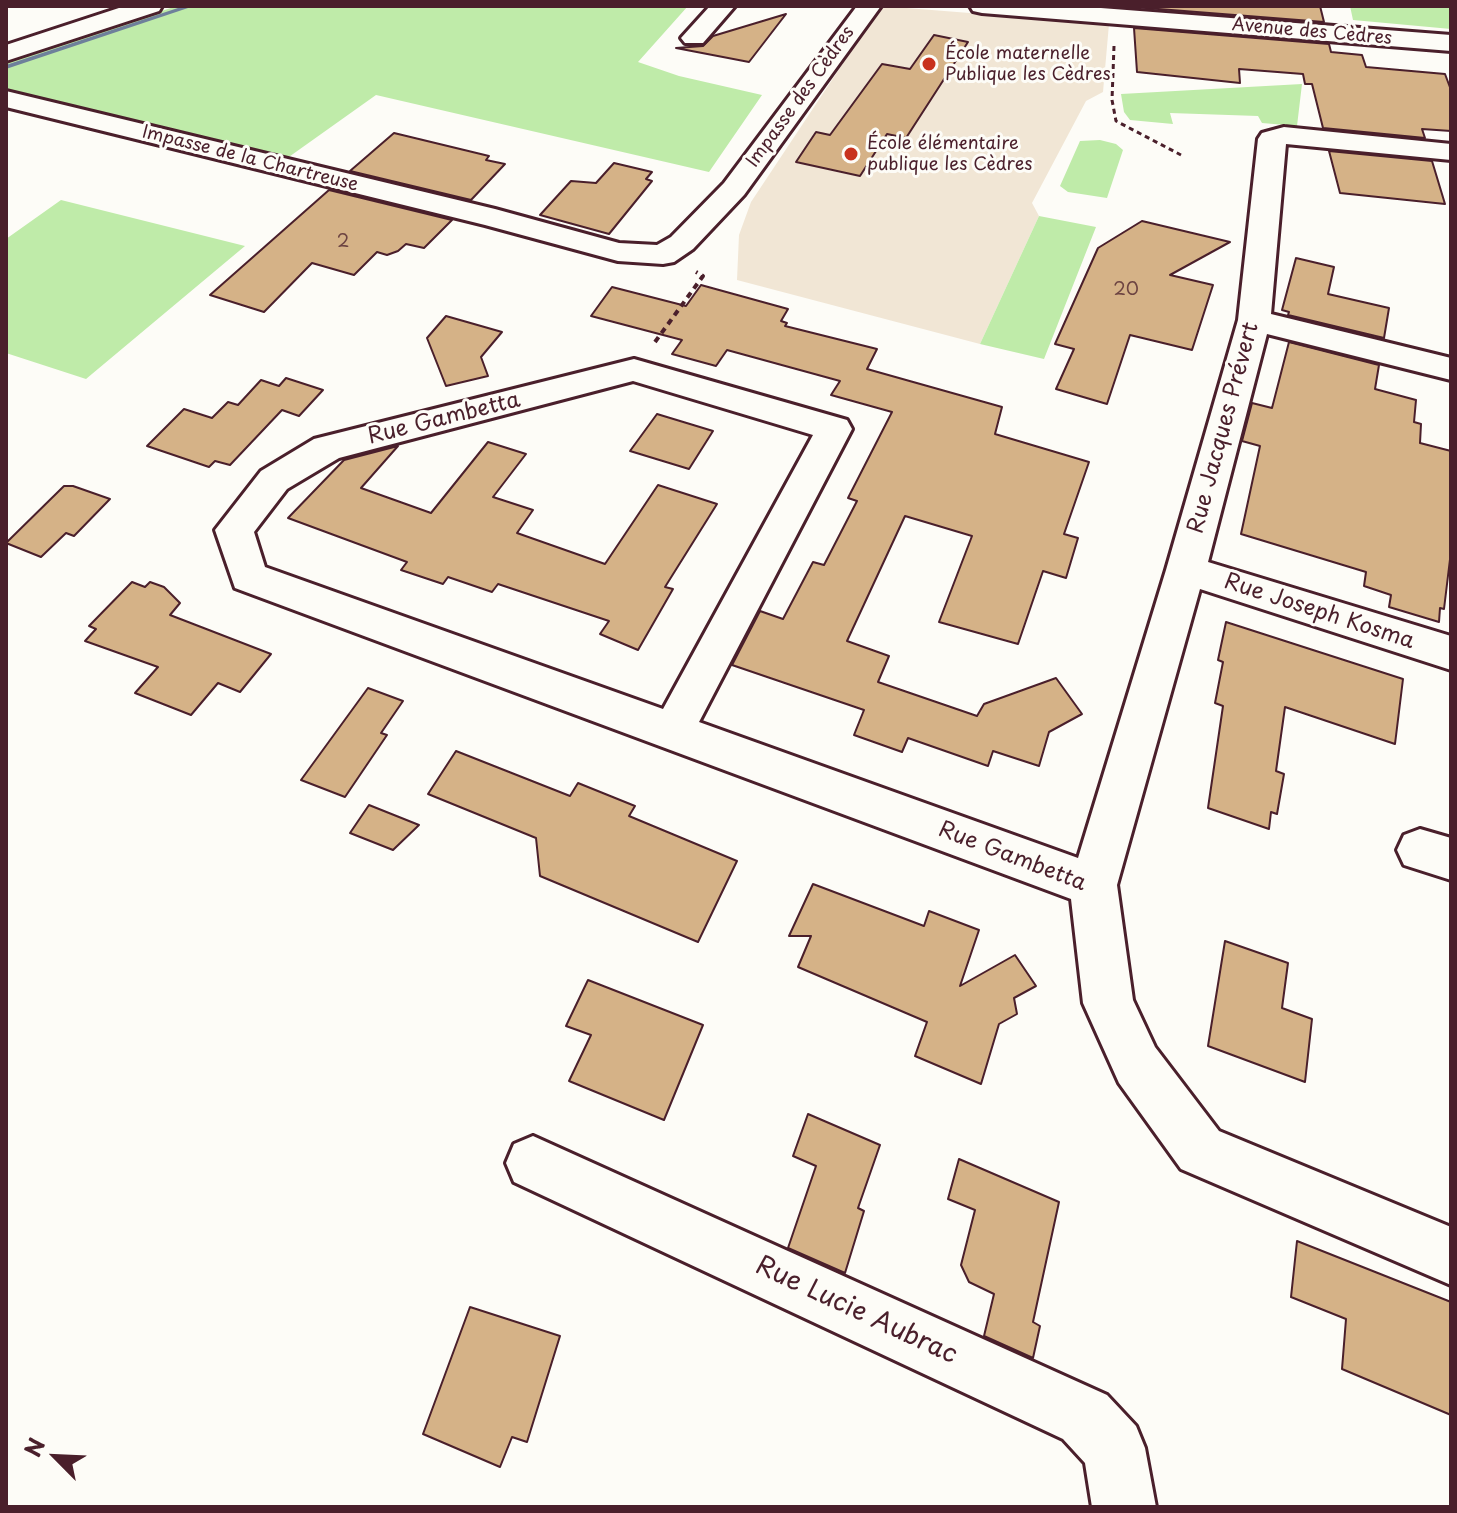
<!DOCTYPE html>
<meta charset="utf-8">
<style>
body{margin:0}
#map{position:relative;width:1457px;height:1513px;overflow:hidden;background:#fdfcf7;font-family:"Playpen Sans",sans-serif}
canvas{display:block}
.frame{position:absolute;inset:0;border:8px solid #4a1f2b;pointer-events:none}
.north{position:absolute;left:16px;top:1417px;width:80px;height:80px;-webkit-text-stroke:6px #fdfcf7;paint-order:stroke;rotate:294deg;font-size:22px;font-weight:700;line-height:32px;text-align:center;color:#4a1f2b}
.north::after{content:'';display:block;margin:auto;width:28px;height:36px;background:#4a1f2b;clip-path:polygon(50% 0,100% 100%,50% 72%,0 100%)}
</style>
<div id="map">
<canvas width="1457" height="1513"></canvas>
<div class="frame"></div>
<div class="north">N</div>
</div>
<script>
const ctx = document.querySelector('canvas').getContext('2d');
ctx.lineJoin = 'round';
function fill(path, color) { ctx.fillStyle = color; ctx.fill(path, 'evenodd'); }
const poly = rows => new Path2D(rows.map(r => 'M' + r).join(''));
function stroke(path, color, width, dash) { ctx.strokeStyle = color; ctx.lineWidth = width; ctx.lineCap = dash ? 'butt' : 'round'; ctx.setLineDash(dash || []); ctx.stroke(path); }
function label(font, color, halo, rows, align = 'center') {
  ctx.font = font + ' "Playpen Sans",sans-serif'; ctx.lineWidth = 6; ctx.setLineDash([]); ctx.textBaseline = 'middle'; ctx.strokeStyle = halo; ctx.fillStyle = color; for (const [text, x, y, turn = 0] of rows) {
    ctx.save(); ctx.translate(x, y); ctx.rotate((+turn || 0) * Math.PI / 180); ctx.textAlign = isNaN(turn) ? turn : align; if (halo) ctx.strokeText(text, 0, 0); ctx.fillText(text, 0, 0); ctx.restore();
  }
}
const built = poly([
 [881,6,1109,24,1103,92,1086,101,1032,203,1039,216,980,344,737,280,739,235,751,202]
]);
const green = poly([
 [177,6,688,6,638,62,679,76,762,95,709,172,376,95,286,159,6,105,6,61],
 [1350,6,1451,7,1451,29,1353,20],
 [1302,84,1297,126,1262,123,1258,116,1170,113,1173,124,1130,120,1124,112,1121,94],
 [1100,140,1116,144,1123,150,1107,198,1068,192,1060,186,1080,141],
 [61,200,245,246,86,379,6,353,6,239],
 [1039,216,1096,227,1044,359,980,344]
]);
const stream = poly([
 [184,6,194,6,6,69,6,65,184,6]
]);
const building = poly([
 [1133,6,1320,6,1324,22,1133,7,1133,6],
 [786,14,749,62,676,48,703,46,713,36,786,14],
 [1134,28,1329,44,1331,52,1362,55,1366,67,1445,74,1451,90,1451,131,1422,129,1425,138,1323,128,1312,84,1305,84,1303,74,1239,69,1240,83,1137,72,1134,28],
 [934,35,968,42,906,138,887,134,860,176,796,162,816,132,830,135,882,64,910,69,934,35],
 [394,133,489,156,486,160,505,164,471,200,350,171,394,133],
 [1329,151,1432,161,1445,204,1340,193,1329,151],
 [614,163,652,172,646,179,652,181,609,234,540,215,571,181,596,183,614,163],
 [329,190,452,220,424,248,406,244,398,251,387,255,377,252,354,275,312,263,264,312,210,295,329,190],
 [1142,221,1230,242,1170,275,1213,285,1192,350,1130,335,1107,404,1056,389,1074,349,1055,344,1098,248,1142,221],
 [1296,258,1334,267,1328,294,1389,308,1384,338,1288,315,1289,312,1282,310,1296,258],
 [701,285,788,309,781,321,787,323,785,326,877,349,867,369,1002,407,995,434,1089,462,1064,534,1078,538,1066,578,1043,571,1018,644,939,622,972,536,905,516,847,641,889,656,878,682,977,716,984,704,1056,678,1082,714,1049,732,1039,766,993,751,988,766,908,738,902,752,854,735,864,710,732,665,760,611,783,619,813,562,824,565,857,501,848,498,892,412,831,395,840,381,727,350,716,366,672,354,682,340,591,316,612,287,686,306,701,285],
 [446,316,502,332,481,357,488,376,446,386,427,338,446,316],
 [1289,342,1379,365,1375,389,1416,400,1414,422,1421,424,1420,443,1451,451,1451,551,1444,609,1440,608,1439,622,1389,607,1391,595,1364,586,1366,572,1241,534,1260,446,1242,441,1252,403,1272,408,1289,342],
 [286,378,323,390,299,416,282,410,230,465,215,461,209,467,147,446,184,409,212,418,228,402,238,405,261,380,279,386,286,378],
 [657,414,713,431,689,469,630,451,657,414],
 [488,442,526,454,493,497,533,510,517,533,605,564,658,485,717,504,665,587,673,589,638,650,600,634,609,621,498,584,492,592,448,577,443,584,401,570,407,562,288,518,344,460,398,446,361,488,431,513,488,442],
 [64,486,73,486,110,499,74,536,66,533,41,557,6,543,64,486],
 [132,582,145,587,150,582,164,587,180,603,170,615,271,654,240,692,218,683,191,715,135,693,158,667,85,641,96,629,89,626,132,582],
 [1226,622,1403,679,1395,744,1285,707,1276,771,1284,774,1277,814,1271,812,1269,829,1208,808,1223,706,1215,703,1223,662,1218,660,1226,622],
 [368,688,403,701,381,733,387,735,345,797,301,780,368,688],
 [456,751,570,796,578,783,635,806,629,816,737,861,698,942,540,876,536,838,428,794,456,751],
 [369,805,419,825,393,850,350,833,369,805],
 [813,884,924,926,929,911,979,930,960,986,1015,955,1036,986,1014,998,1017,1014,999,1024,981,1084,915,1056,927,1022,798,967,811,936,789,936,813,884],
 [1225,941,1288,963,1282,1008,1312,1019,1305,1082,1208,1046,1225,941],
 [588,980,703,1025,664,1120,569,1081,591,1035,566,1026,588,980],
 [808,1114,880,1145,858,1208,864,1211,845,1273,788,1248,816,1166,793,1156,808,1114],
 [959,1159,1059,1202,1033,1322,1040,1326,1033,1358,984,1336,994,1294,969,1282,961,1265,975,1210,948,1199,959,1159],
 [1297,1241,1451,1302,1451,1415,1342,1369,1346,1319,1291,1297,1297,1241],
 [470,1307,560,1336,527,1442,512,1437,500,1467,423,1434,470,1307]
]);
const pathFar1 = poly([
 [1114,46,1112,100,1116,121,1181,155]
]);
const path = poly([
 [655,342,703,276,696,272]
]);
const minor = poly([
 [125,6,162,6,159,11,6,61,6,45,125,6],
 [710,6,735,6,703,43,685,43,681,38,710,6],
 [857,6,881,6,744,195,693,249,674,262,663,264,618,261,485,225,6,107,6,91,495,209,619,243,657,245,671,237,724,183,857,6],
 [970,6,1075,6,1451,35,1451,51,982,13,973,11,970,6],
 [1284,127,1451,144,1451,160,1286,144,1271,314,1451,358,1451,380,1267,334,1208,562,1451,636,1451,670,1200,589,1117,885,1133,1000,1155,1047,1219,1131,1451,1227,1451,1285,1181,1169,1119,1083,1083,1003,1071,899,235,588,215,530,261,471,314,439,634,359,847,420,852,429,699,722,1078,858,1166,570,1238,320,1258,139,1262,133,1284,127],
 [633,381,813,435,663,709,265,567,254,532,287,489,339,458,633,381],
 [1420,829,1451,838,1451,880,1404,865,1397,850,1404,835,1420,829],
 [533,1136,1107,1395,1136,1426,1145,1448,1156,1507,1092,1507,1085,1463,1063,1439,514,1182,506,1163,514,1144,533,1136]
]);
const markers = [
 [929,64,8,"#c8321e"],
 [851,154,8,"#c8321e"]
];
const farStreetnames = [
 ["Avenue des Cèdres",1312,32,5],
 ["Impasse des Cèdres",801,97,-54],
 ["Impasse de la Chartreuse",250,159,14]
];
const farPoinames = [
 ["École maternelle",945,54],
 ["Publique les Cèdres",945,75],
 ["École élémentaire",867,144],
 ["publique les Cèdres",867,165]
];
const numberNames = [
 ["2",343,242],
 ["20",1126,290]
];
const streetNames = [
 ["Rue Gambetta",444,419,-14],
 ["Rue Jacques Prévert",1224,428,-75],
 ["Rue Joseph Kosma",1319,612,18],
 ["Rue Gambetta",1012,857,21]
];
const nearStreetnames = [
 ["Rue Lucie Aubrac",856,1311,25]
];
fill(built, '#f1e6d5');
fill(green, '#bfeba9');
fill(stream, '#6e809b');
fill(building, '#d5b287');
stroke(building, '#4a1f2b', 2);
stroke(minor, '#4a1f2b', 6);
stroke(pathFar1, '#4a1f2b', 3, [5, 4]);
stroke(path, '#4a1f2b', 4, [6, 5]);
fill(minor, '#fdfcf7');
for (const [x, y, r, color] of markers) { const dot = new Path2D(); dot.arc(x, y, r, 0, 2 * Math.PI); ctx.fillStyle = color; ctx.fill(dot); stroke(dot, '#fdfcf7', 3); }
label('18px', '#4a1f2b', '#fdfcf7', farStreetnames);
label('18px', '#4a1f2b', '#fdfcf7', farPoinames, 'left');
label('18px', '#6d4442', null, numberNames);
label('22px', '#4a1f2b', '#fdfcf7', streetNames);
label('26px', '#4a1f2b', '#fdfcf7', nearStreetnames);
</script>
